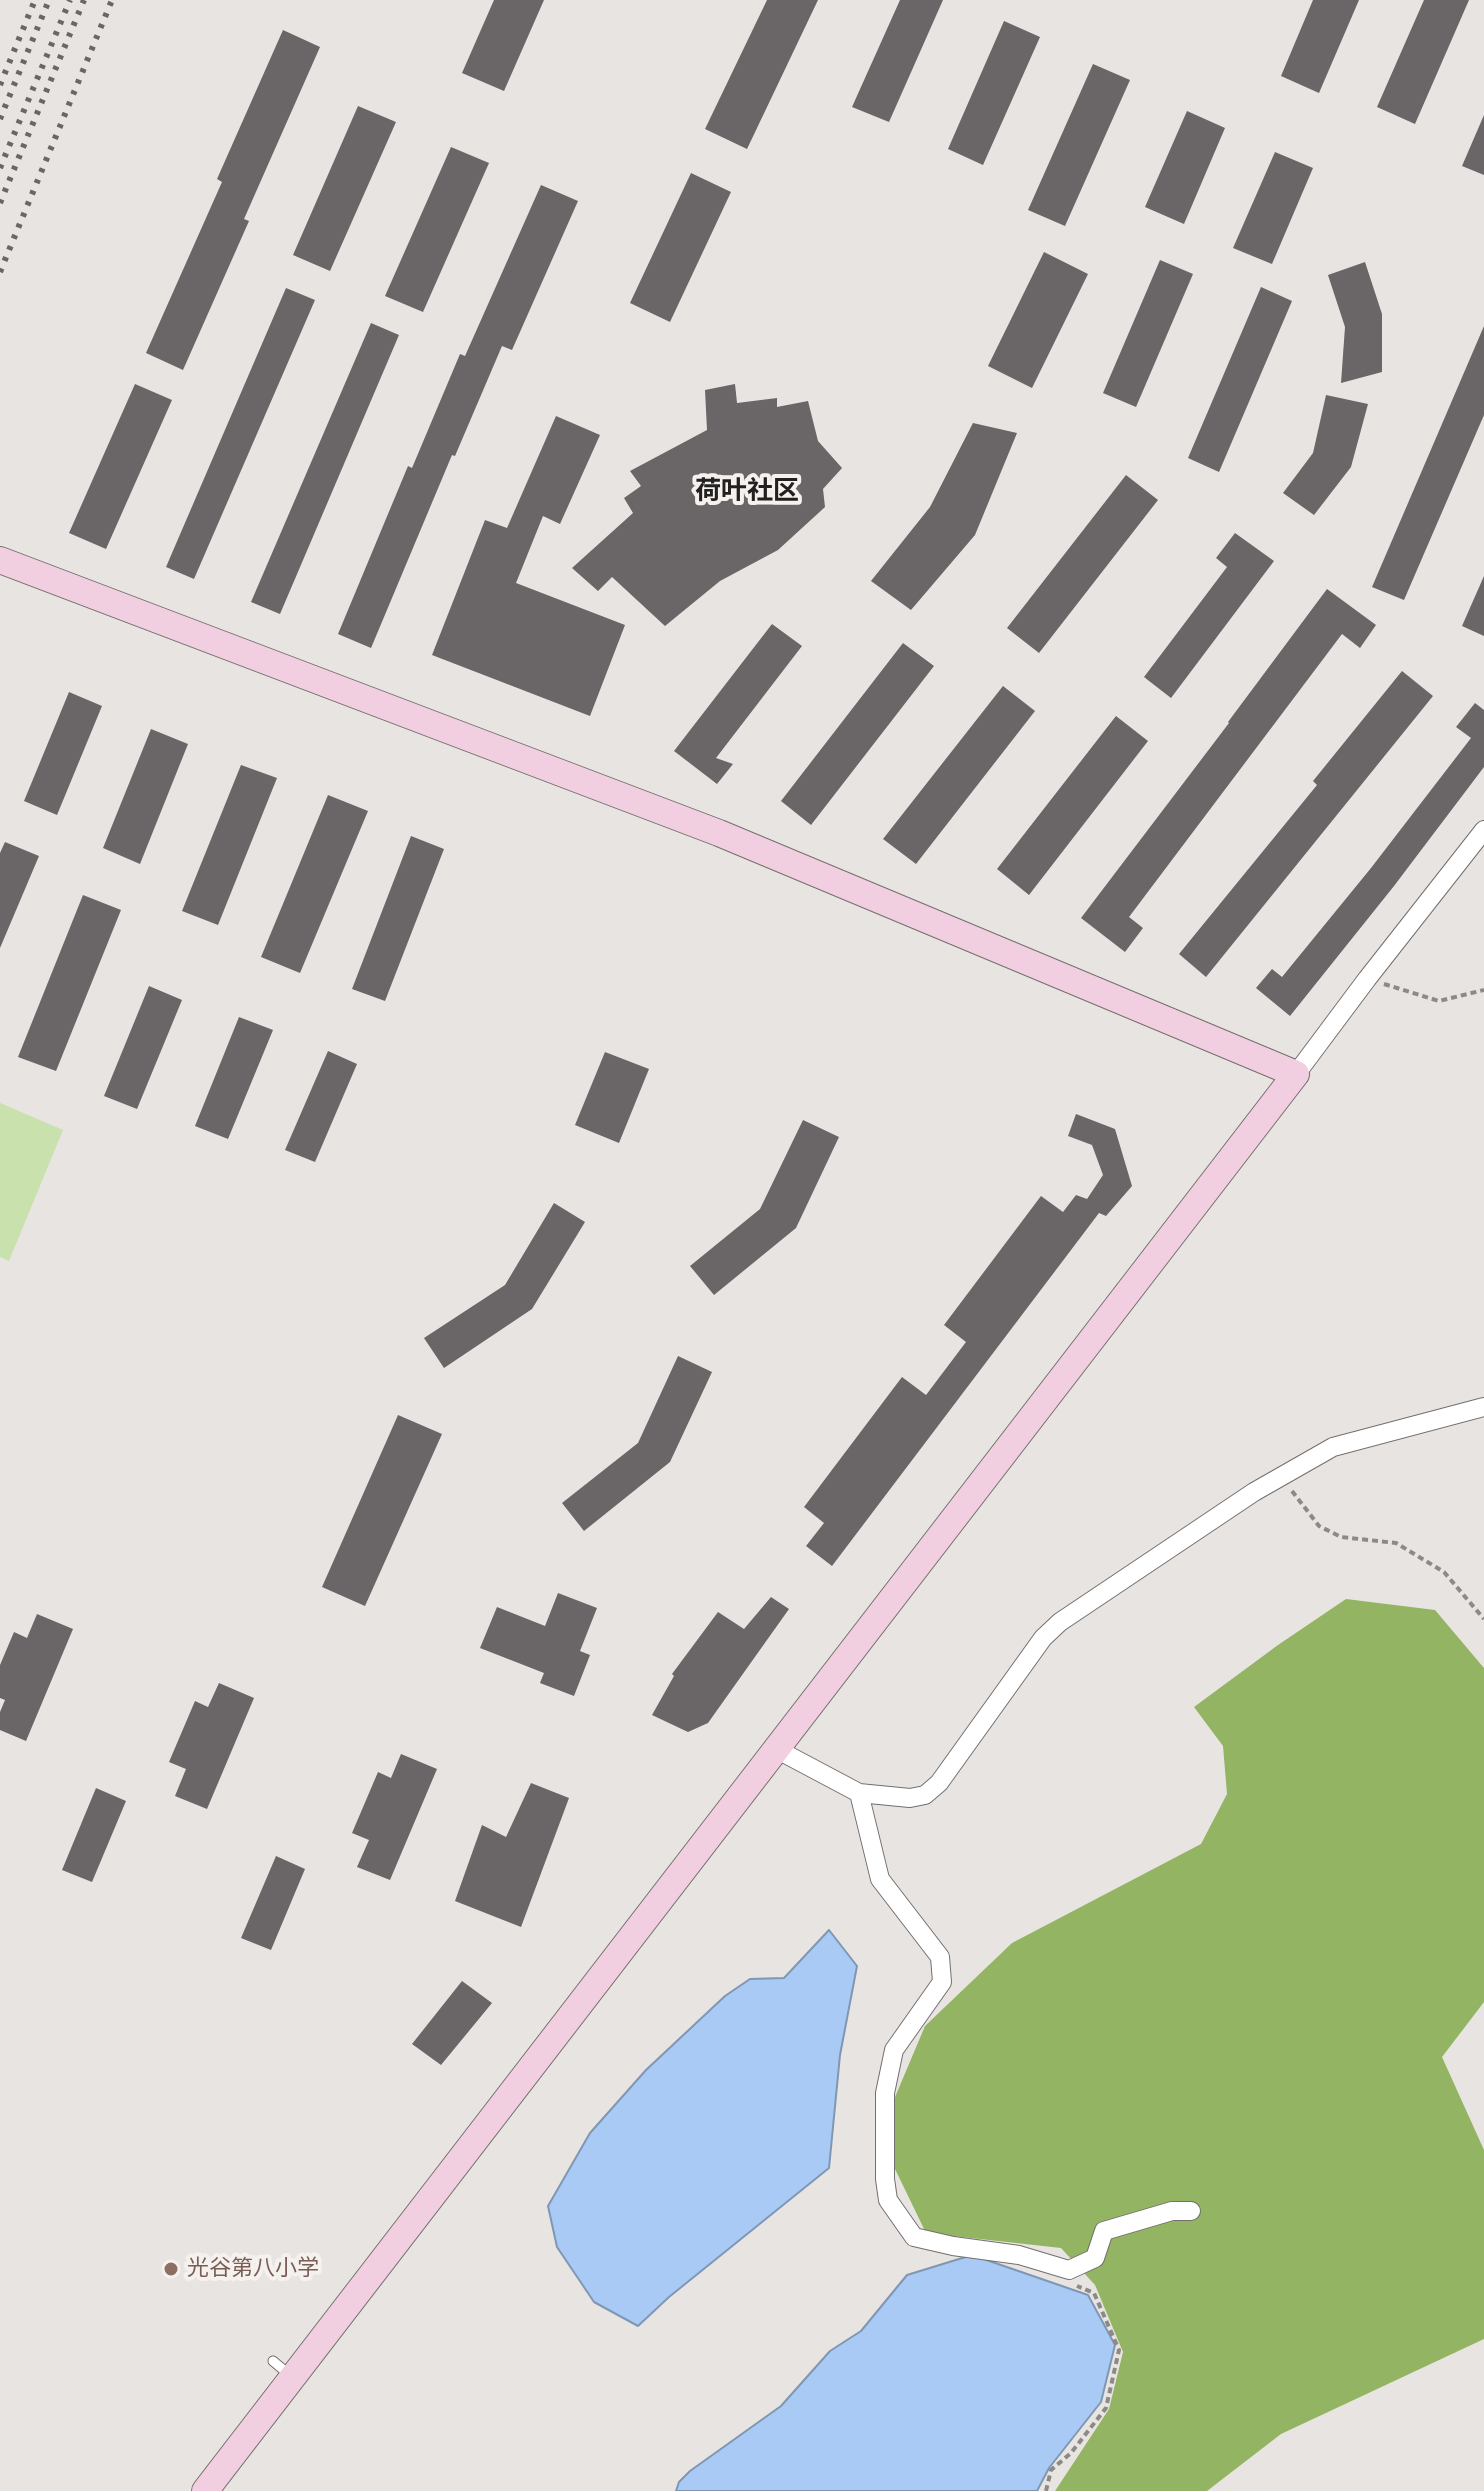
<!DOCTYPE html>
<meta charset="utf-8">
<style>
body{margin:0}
canvas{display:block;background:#e8e4e1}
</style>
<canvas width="1484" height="2491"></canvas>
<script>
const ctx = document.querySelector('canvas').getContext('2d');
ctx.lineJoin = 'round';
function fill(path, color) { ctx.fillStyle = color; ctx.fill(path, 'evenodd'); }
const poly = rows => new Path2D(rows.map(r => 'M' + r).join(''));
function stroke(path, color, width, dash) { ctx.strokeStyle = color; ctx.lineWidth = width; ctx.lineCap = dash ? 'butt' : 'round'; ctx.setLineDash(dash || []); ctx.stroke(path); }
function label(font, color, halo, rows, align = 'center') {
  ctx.font = font + ' Rubik,"Noto Sans SC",sans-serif'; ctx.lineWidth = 8; ctx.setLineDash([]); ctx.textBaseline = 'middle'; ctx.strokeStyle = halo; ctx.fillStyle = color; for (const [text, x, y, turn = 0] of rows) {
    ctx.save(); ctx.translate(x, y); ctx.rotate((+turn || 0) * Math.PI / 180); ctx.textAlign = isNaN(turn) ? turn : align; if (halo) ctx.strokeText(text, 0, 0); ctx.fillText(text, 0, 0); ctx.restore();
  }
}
const green = poly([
 [0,1103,63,1130,9,1261,0,1257]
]);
const forest = poly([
 [1346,1599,1435,1610,1484,1668,1484,2002,1442,2057,1484,2150,1484,2339,1281,2434,1207,2491,1055,2491,1109,2409,1123,2352,1095,2285,1061,2248,926,2233,895,2169,890,2109,925,2026,1012,1943,1201,1844,1227,1794,1223,1746,1194,1707,1278,1645]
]);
const water = poly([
 [829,1930,857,1966,840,2055,829,2168,669,2297,638,2326,594,2302,557,2247,548,2206,590,2133,646,2070,725,1996,750,1979,784,1978,829,1930],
 [972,2255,1088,2295,1115,2345,1101,2402,1049,2468,1037,2491,676,2491,679,2482,690,2471,781,2406,830,2351,861,2331,907,2275,972,2255]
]);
const building = poly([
 [494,0,544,0,504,91,462,73],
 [767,0,818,0,747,149,705,129],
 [900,0,943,0,889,122,852,107],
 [1313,0,1359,0,1319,93,1281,76],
 [1424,0,1469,0,1415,124,1377,107],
 [1004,21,1040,37,983,165,948,149],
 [283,30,320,47,244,219,249,221,183,370,146,353,222,182,217,179],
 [1093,64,1130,80,1065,226,1028,210],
 [358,106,396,122,330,271,293,255],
 [1187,111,1225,128,1184,224,1145,207],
 [1484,115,1484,175,1462,166],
 [451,147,489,163,423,312,385,296],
 [1275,152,1313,168,1272,264,1233,248],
 [691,173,731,192,670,322,630,303],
 [541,185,578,201,512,350,502,346,455,456,452,455,371,648,338,634,408,466,412,468,460,354,465,356],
 [1044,252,1088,274,1032,388,988,366],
 [1160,260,1193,274,1136,407,1103,393],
 [1365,262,1382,314,1382,372,1341,383,1345,327,1328,275],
 [1261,287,1292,301,1219,472,1188,458],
 [286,288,315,300,194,579,166,567],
 [371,323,399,335,280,614,251,602],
 [1484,326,1484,415,1404,600,1372,587],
 [135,384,172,400,106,549,69,533],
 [735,384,737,403,777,398,777,407,808,401,818,441,842,468,823,489,825,507,778,550,720,581,665,626,612,577,598,591,572,568,633,513,624,498,641,486,630,471,707,430,705,390],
 [1326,395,1368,404,1351,467,1314,515,1283,493,1313,453],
 [556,416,600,435,560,524,543,516,516,583,625,625,590,716,432,655,485,520,507,528],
 [973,423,1017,433,975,535,911,610,871,581,930,507],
 [1126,475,1158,500,1039,653,1007,628],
 [1235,533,1274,561,1171,698,1144,677,1227,567,1216,558],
 [1484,576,1484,636,1462,626],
 [1327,589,1376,625,1360,648,1342,634,1129,917,1143,928,1125,952,1081,918,1229,723,1228,722],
 [772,624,802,646,716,758,733,764,717,784,674,751],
 [903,643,934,666,811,825,781,801],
 [1402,671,1433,696,1206,977,1179,954,1317,785,1313,781],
 [1003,686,1035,711,916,864,883,839],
 [69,692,102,706,57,815,24,801],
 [1475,703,1484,710,1484,767,1394,886,1290,1016,1256,988,1272,969,1282,977,1371,868,1471,738,1456,727],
 [1116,716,1148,741,1029,895,997,869],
 [151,729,188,744,140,864,103,848],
 [241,765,277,778,218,925,182,911],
 [328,795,368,811,300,973,261,957],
 [411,836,444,849,385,1001,352,989],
 [5,842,39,856,0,948,0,853],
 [83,895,121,910,56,1071,18,1057],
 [149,986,182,1000,137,1109,104,1096],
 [239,1017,273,1030,228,1139,195,1126],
 [328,1051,357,1064,315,1162,285,1150],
 [605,1052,649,1069,619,1143,575,1125],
 [1076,1114,1115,1129,1132,1186,1106,1216,1099,1213,832,1566,806,1546,824,1523,804,1507,902,1377,926,1395,966,1342,944,1325,1041,1196,1063,1212,1076,1195,1087,1199,1103,1175,1092,1145,1068,1136],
 [803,1120,839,1137,796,1228,714,1295,690,1266,760,1209],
 [554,1203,585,1222,532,1309,444,1368,424,1338,505,1285],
 [678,1356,712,1372,670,1462,584,1531,562,1503,638,1443],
 [398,1415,442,1434,365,1606,322,1587],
 [558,1593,597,1608,580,1651,590,1655,574,1696,540,1683,544,1673,480,1648,497,1607,545,1626],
 [771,1597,789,1609,708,1723,688,1732,652,1715,674,1676,672,1674,718,1612,744,1629],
 [37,1614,73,1629,26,1741,0,1730,0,1712,5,1700,0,1698,0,1665,14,1632,27,1638],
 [219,1683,254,1698,207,1809,175,1796,186,1769,169,1762,195,1701,208,1707],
 [401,1754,437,1769,390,1880,357,1867,369,1840,352,1833,378,1772,391,1778],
 [531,1783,569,1798,521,1927,455,1901,482,1825,506,1837],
 [96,1788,126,1801,92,1882,62,1870],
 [276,1856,305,1869,271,1950,241,1938],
 [462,1981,492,2003,441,2065,412,2044]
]);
const path = poly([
 [1384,984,1439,1001,1484,990],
 [1292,1491,1319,1526,1341,1537,1396,1543,1444,1572,1484,1619],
 [1046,2491,1051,2470,1071,2453,1106,2408,1119,2350,1094,2293,1077,2286]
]);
const lane = poly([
 [273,2361,292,2377]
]);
const street = poly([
 [1296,1074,1367,979,1484,830],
 [778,1750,859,1793,910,1798,925,1795,939,1783,1043,1638,1060,1622,1254,1492,1333,1447,1484,1407],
 [859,1793,880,1879,940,1957,942,1982,894,2050,885,2093,885,2179,888,2200,914,2237,953,2246,1019,2255,1069,2270,1095,2258,1104,2231,1172,2211,1191,2211]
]);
const secondary = poly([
 [0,560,719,833,1296,1074,205,2491]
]);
const rail = poly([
 [0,85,35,0],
 [0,119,49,0],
 [0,168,70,0],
 [0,203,84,0],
 [0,272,112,0]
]);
const markers = [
 [171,2269,8,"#8d6e63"]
];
const educationNames = [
 ["光谷第八小学",187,2269]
];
const quarterNames = [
 ["荷叶社区",747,491]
];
fill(green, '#c9e1ac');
fill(forest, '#93b563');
fill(water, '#a8caf4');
stroke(water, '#8097b4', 2);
fill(building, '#6a6566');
stroke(lane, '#736f6d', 11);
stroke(street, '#736f6d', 20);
stroke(secondary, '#736f6d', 28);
stroke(path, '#8c8987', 4, [6, 4]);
stroke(lane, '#fff', 9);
stroke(street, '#fff', 18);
stroke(secondary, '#f2cfe0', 26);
stroke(rail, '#696664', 6, [4, 8]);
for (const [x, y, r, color] of markers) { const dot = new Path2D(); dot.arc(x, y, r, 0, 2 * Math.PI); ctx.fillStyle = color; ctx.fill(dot); stroke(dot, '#f5f1ef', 3); }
label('22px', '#785e54', '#f5f1ef', educationNames, 'left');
label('bold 26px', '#232120', '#f5f1ef', quarterNames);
</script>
